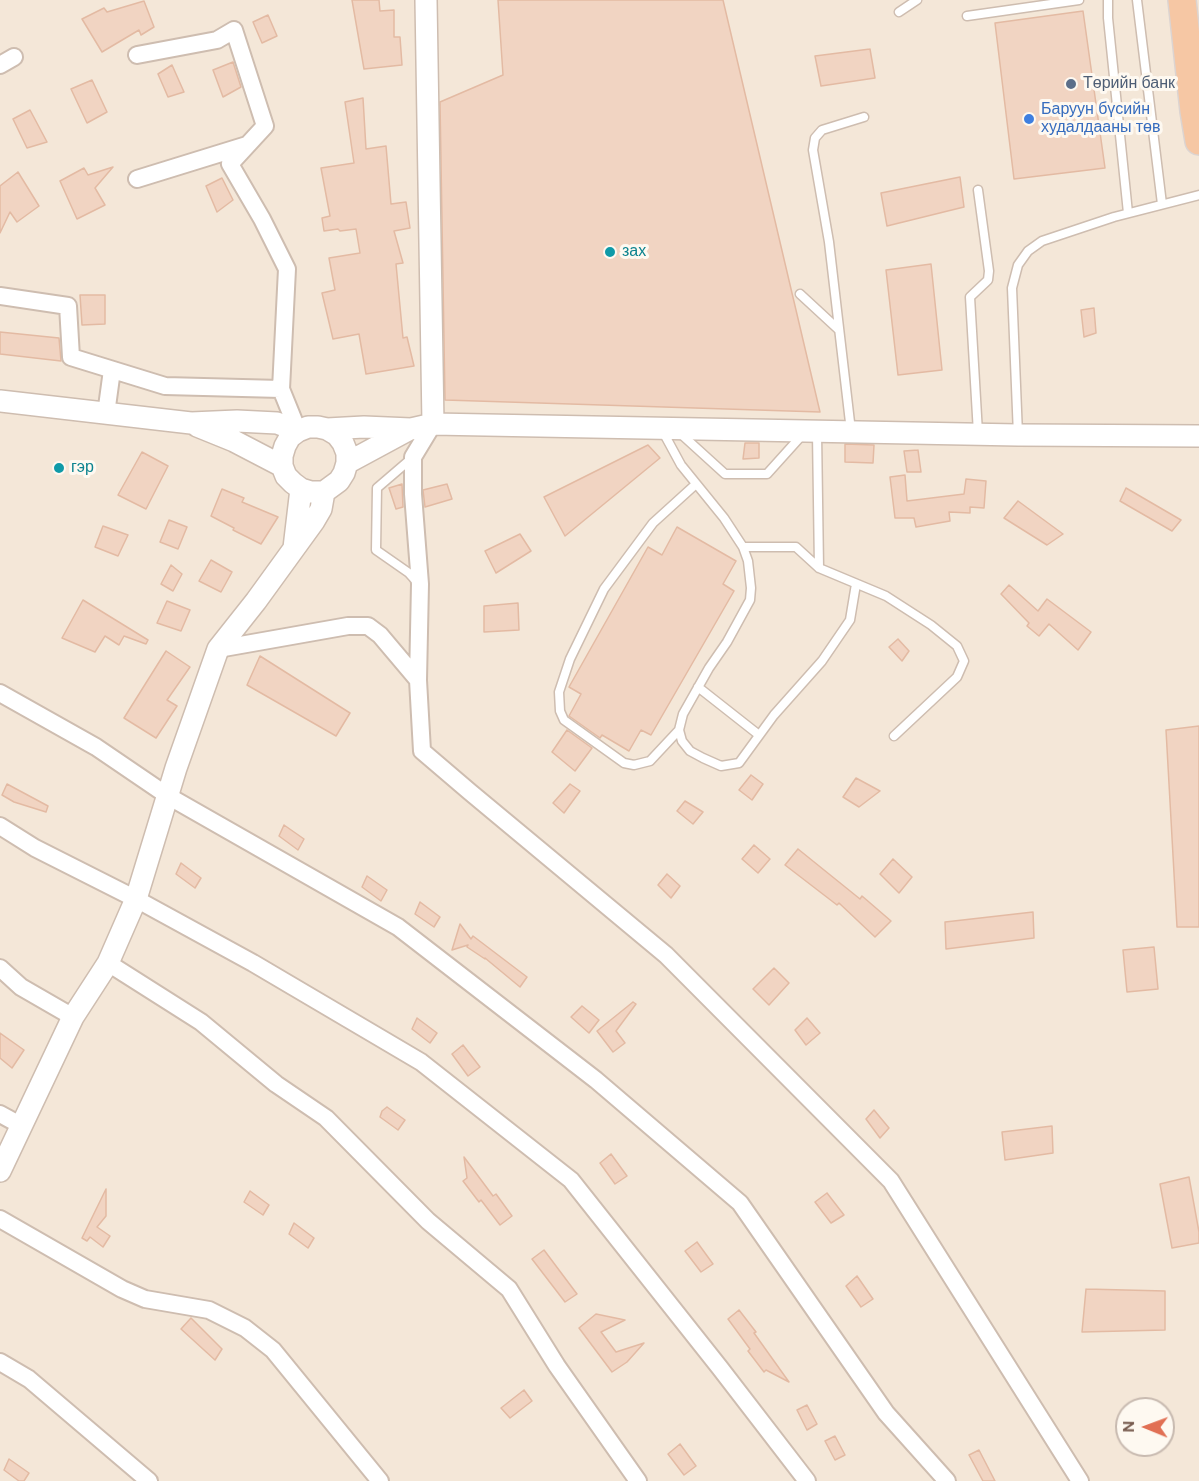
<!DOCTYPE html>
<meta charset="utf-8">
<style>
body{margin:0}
#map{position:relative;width:1199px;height:1481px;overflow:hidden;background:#fcf5ea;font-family:"DM Sans",sans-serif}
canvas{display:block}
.north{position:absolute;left:1115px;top:1397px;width:60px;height:60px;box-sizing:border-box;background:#fef9f1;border:2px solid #c8bab0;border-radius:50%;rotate:271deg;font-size:16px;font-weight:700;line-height:24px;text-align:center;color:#775b4e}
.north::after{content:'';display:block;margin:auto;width:21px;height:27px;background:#e17054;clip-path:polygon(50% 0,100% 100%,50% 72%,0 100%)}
</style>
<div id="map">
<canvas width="1199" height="1481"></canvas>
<div class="north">N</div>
</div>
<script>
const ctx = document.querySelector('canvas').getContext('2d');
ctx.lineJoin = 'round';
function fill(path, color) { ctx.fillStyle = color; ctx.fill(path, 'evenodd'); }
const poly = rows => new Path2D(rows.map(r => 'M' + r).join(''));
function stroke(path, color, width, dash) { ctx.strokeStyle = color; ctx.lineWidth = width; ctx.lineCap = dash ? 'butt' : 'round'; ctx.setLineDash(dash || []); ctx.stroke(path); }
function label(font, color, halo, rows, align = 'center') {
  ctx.font = font + ' "DM Sans",sans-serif'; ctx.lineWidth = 6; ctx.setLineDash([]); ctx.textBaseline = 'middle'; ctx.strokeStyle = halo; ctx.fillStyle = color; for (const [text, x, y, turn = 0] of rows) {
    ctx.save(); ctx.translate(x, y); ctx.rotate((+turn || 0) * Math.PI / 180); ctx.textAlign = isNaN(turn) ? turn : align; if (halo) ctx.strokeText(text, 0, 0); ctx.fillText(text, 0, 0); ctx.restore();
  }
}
const residential = poly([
 [0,0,1199,0,1199,1481,0,1481],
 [1127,1409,1163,1409,1163,1445,1127,1445]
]);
const building = poly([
 [352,0,379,0,380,11,394,10,394,37,400,37,402,65,364,69,352,0],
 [498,0,723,0,820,412,445,400,440,102,503,75,498,0],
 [144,1,154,27,141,35,139,30,102,52,82,19,104,8,107,12,144,1],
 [1083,11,1105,168,1014,179,995,23,1083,11],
 [268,15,277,36,262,43,253,22,268,15],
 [870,49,875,78,821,86,815,56,870,49],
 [233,62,241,87,223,97,213,70,233,62],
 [172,65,184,92,168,97,158,74,172,65],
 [92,80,107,112,87,123,71,89,92,80],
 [363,98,366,149,386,146,391,204,406,202,410,228,394,231,403,263,396,264,403,338,407,337,414,366,366,374,359,334,333,339,322,293,335,290,329,258,360,253,356,229,340,231,338,229,324,231,322,218,330,216,321,168,354,163,345,102,363,98],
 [30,110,47,142,27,148,13,119,30,110],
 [113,167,95,188,105,205,77,219,60,181,84,168,88,175,113,167],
 [18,172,39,206,17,222,10,212,0,233,0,186,18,172],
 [960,177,964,207,887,226,881,193,960,177],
 [222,178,233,200,217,212,206,186,222,178],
 [931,264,942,370,898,375,886,270,931,264],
 [80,295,105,295,105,324,82,325,80,295],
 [1094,308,1096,333,1084,337,1081,310,1094,308],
 [0,332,59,338,61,361,0,354,0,332],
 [745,443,759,443,759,458,743,459,745,443],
 [845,444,874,445,873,463,845,462,845,444],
 [648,445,660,458,565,536,544,497,648,445],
 [918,450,921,472,907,472,904,451,918,450],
 [142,452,168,466,146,509,118,495,142,452],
 [905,475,907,501,964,494,966,479,986,481,984,508,970,507,970,513,949,512,950,521,916,527,914,518,895,518,890,477,905,475],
 [402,484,403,507,396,509,389,488,402,484],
 [447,484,452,499,425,507,423,490,447,484],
 [1126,488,1181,520,1172,531,1120,501,1126,488],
 [222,489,244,498,242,502,278,517,261,544,233,530,234,528,211,516,222,489],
 [1018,501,1063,534,1047,545,1004,518,1018,501],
 [169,520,187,527,178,549,160,542,169,520],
 [103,526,128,535,118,556,95,547,103,526],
 [677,527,736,561,723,584,734,591,651,735,641,730,629,751,602,735,600,738,569,716,581,694,569,687,648,547,662,555,677,527],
 [520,534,531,551,496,573,485,551,520,534],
 [211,560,232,572,221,592,199,581,211,560],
 [171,565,182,574,173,591,161,584,171,565],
 [1009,585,1038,611,1047,599,1091,632,1078,650,1049,624,1039,636,1027,626,1029,623,1001,594,1009,585],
 [83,600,148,640,146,644,124,636,119,645,105,636,95,652,62,638,83,600],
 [167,601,190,610,181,631,157,623,167,601],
 [518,603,519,630,484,632,484,606,518,603],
 [898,639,909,651,902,661,889,647,898,639],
 [166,651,190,667,167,700,177,706,156,738,124,718,166,651],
 [260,656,350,713,336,736,247,685,260,656],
 [1199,726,1199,927,1177,927,1166,730,1199,726],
 [567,730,592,748,575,771,552,752,567,730],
 [751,775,763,784,752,800,739,790,751,775],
 [856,778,880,791,859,807,843,797,856,778],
 [7,784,48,806,46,812,14,802,2,795,7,784],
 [570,784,580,791,564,813,553,803,570,784],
 [685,801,703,812,693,824,677,811,685,801],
 [284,825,304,839,298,850,279,836,284,825],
 [754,845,770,859,758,873,742,859,754,845],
 [798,849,860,899,862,896,891,921,875,937,839,903,837,905,785,865,798,849],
 [893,859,912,877,899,893,880,874,893,859],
 [181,863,201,878,195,888,176,874,181,863],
 [667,874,680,886,671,898,658,885,667,874],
 [367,876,387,890,381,901,362,887,367,876],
 [420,902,440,917,434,927,415,914,420,902],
 [1033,912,1034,938,946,949,945,922,1033,912],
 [460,924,471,939,473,936,527,977,520,987,485,958,485,959,467,947,468,945,452,950,460,924],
 [1154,947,1158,989,1127,992,1123,950,1154,947],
 [774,968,789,983,769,1005,753,989,774,968],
 [633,1002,636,1004,616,1031,625,1043,613,1052,597,1031,633,1002],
 [582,1006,599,1020,589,1033,571,1017,582,1006],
 [417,1018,437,1033,430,1043,412,1029,417,1018],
 [807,1018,820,1033,806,1045,795,1030,807,1018],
 [0,1033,24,1050,12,1068,0,1058,0,1033],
 [463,1045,480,1067,468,1076,452,1054,463,1045],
 [387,1107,405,1120,398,1130,380,1117,382,1111,387,1107],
 [874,1110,889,1128,880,1138,866,1119,874,1110],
 [1052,1126,1053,1153,1005,1160,1002,1132,1052,1126],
 [611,1154,627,1176,615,1184,600,1163,611,1154],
 [464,1157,493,1196,496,1194,512,1216,500,1225,481,1200,479,1202,463,1181,467,1178,464,1157],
 [1189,1177,1199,1232,1199,1243,1172,1248,1160,1184,1189,1177],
 [106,1189,106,1216,97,1227,110,1236,103,1247,90,1237,87,1241,82,1238,106,1189],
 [250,1191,269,1205,263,1215,244,1202,250,1191],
 [827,1193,844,1215,831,1223,815,1202,827,1193],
 [294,1223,314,1238,308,1248,289,1234,294,1223],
 [697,1242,713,1264,701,1272,685,1251,697,1242],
 [544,1250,577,1294,565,1302,532,1259,544,1250],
 [857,1276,873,1299,861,1307,846,1286,857,1276],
 [1086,1289,1165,1291,1165,1330,1082,1332,1086,1289],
 [739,1310,756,1332,754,1333,789,1382,766,1370,764,1372,748,1351,750,1349,728,1319,739,1310],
 [596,1314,625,1320,601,1332,616,1352,644,1343,627,1362,612,1372,579,1328,596,1314],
 [191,1318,222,1349,215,1360,181,1329,191,1318],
 [524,1390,532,1401,510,1418,501,1408,524,1390],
 [807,1405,817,1424,807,1430,797,1410,807,1405],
 [835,1436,845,1455,835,1460,825,1441,835,1436],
 [680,1444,696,1466,684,1475,668,1454,680,1444],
 [979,1450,995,1481,983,1481,969,1455,979,1450],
 [9,1459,29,1473,24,1481,19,1481,4,1470,9,1459]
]);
const service = poly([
 [1108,0,1108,18,1128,213],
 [1137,0,1162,204],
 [899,12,917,0],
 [967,16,1079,0],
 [800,294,839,330],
 [662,430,681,465,724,518,743,547,748,561,751,588,750,600,727,642,709,668,683,714,679,730,682,741,690,751,703,758,721,766,739,763,774,715,822,661,850,620,856,584],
 [851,431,829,242,813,150,815,138,822,130,864,117],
 [817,433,819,568],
 [978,433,970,297,988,280,989,271,978,190],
 [681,434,725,474,767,474,803,434],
 [1018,435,1012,288,1018,265,1028,251,1042,241,1114,217,1199,195],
 [412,458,377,488,376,550,409,573,417,582],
 [743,547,796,547,819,568,886,596,931,625,957,646,964,661,957,677,894,736],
 [698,687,759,735],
 [679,730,650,761,634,765,624,763,564,720,560,711,559,692,570,659,604,589,653,523,696,484]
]);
const minor = poly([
 [137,55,217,40,234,30,265,126,230,164,262,219,287,269,281,389,298,431],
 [0,65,14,57],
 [137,179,247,145],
 [0,296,68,306,71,357,165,386,281,389],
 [106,414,112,370],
 [433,424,413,457,413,494,420,584,418,680,422,751,470,792,666,955,891,1181,1080,1481],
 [218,649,348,626,368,626,380,635,418,680],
 [0,693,96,747,168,796,398,927,596,1080,740,1203,886,1413,947,1481],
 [0,826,35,848,136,899,253,963,421,1062,571,1180,720,1368,807,1481],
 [108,963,201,1022,276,1084,326,1118,428,1221,509,1289,557,1366,638,1481],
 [0,968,21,987,73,1017],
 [0,1114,22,1126],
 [0,1219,122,1289,145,1299,209,1310,245,1328,273,1350,380,1481],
 [0,1362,29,1379,149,1481]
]);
const tertiary = poly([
 [426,0,433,424],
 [0,401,191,423,237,421,277,423,298,431],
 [197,426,234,441,282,466],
 [308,427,318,427,327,429,337,435,343,443,347,453,347,463,344,473,339,481,324,492,311,492,301,489,293,483,286,476,282,466,282,456,285,446,290,437,298,431,308,427],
 [327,429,364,427,411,429,433,424,1018,435,1199,436],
 [347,463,410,429],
 [294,548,301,489],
 [0,1171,73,1017,108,963,136,899,176,768,218,649,256,601,314,521,321,509,324,492]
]);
const trunk = poly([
 [1182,0,1194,111,1199,141]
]);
const markers = [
 [1071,84,6,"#5c6f8a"],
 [1029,119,6,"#3f7fe0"],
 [610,252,6,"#0f9aa8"],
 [59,468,6,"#0f9aa8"]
];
const serviceNames = [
 ["Төрийн банк",1083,84]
];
const shopNames = [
 ["Баруун бүсийн",1041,110],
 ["худалдааны төв",1041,128]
];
const cultureNames = [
 ["зах",622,252],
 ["гэр",71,468]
];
fill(residential, '#f4e7d8');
fill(building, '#f1d4c2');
stroke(building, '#e3baa3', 1.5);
stroke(service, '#cebdb0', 11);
stroke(minor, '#cebdb0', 20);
stroke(tertiary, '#cebdb0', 24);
stroke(trunk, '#dcd4d1', 30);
stroke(service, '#fff', 8);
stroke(minor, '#fff', 16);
stroke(tertiary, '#fff', 21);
stroke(trunk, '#f6c7a4', 27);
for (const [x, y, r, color] of markers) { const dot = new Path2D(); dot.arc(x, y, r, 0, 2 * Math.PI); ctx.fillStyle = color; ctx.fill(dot); stroke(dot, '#fef9f1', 2); }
label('16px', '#4e5e75', '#fef9f1', serviceNames, 'left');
label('16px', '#366cbe', '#fef9f1', shopNames, 'left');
label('16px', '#0d838f', '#fef9f1', cultureNames, 'left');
</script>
